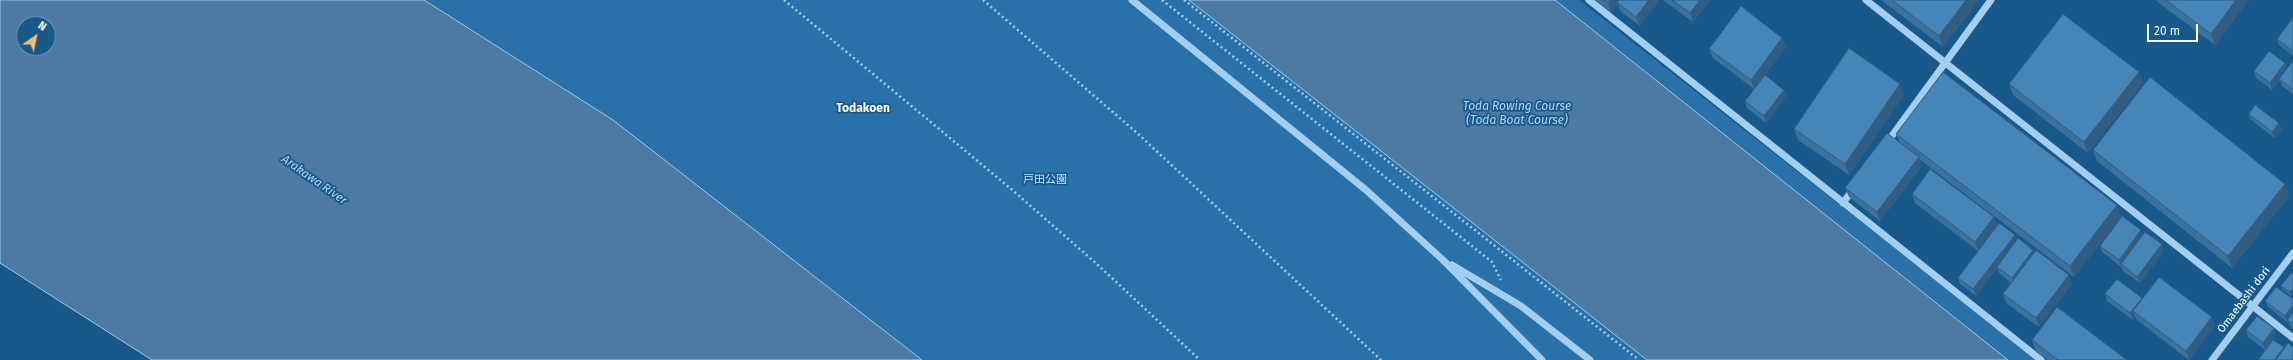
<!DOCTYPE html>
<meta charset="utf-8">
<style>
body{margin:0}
#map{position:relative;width:2293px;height:360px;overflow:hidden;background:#18598c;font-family:"Fira Sans",sans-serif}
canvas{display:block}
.north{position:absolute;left:16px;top:16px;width:40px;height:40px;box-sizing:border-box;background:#18598c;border:1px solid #749bba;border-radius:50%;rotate:33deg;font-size:11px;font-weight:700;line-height:16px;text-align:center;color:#fff}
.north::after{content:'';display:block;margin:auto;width:14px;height:18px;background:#ffbe61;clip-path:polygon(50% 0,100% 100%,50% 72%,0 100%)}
.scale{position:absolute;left:2147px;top:24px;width:51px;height:18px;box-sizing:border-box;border:2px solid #fff;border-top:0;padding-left:5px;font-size:12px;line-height:14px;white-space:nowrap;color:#fff;-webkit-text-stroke:3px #18598c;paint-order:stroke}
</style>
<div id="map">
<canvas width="2293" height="360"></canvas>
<div class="north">N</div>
<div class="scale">20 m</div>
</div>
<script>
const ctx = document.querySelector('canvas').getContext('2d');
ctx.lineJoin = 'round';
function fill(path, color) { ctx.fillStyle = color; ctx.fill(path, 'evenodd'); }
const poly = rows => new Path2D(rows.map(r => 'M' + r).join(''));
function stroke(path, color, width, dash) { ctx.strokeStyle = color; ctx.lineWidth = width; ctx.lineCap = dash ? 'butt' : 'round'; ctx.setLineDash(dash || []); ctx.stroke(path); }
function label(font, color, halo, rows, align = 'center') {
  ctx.font = font + ' "Fira Sans","Noto Sans JP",sans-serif'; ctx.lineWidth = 3.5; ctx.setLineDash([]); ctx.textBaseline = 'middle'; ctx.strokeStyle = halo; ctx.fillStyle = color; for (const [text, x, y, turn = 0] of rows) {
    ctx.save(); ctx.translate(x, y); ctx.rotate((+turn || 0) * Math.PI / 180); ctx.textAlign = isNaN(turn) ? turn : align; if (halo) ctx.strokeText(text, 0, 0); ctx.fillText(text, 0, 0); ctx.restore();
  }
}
const green = poly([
 [52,0,1579,0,2037,360,566,360]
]);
const water = poly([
 [0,0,424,0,613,120,922,360,152,360,0,263,0,0],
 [24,24,48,24,48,48,24,48,24,24],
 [1189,0,1555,0,2008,360,1647,360,1189,0]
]);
const path = poly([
 [784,0,1010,188,1098,265,1200,360],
 [983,0,1136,132,1381,360],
 [1162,0,1492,262,1501,280],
 [1184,0,1639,360]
]);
const minor = poly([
 [1132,0,1366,190,1443,260,1542,360],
 [1589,0,2041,360],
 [1866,0,2293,338],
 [1886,144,1991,0],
 [1843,203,1854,188],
 [1452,265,1521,306,1590,360],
 [2212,360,2293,253]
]);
const wall = poly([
 [1595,0,1659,0,1640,26,1620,11,1618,4,1611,12],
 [1663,0,1710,0,1693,22],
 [1881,0,1979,0,1943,47],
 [2155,0,2249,0,2215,45],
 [2293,18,2293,56,2279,45,2277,39],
 [1786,47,1754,89,1713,58,1709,49],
 [2293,63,2293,94,2282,86,2280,80,2272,90,2256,78,2254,71,2287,69],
 [2139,72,2143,83,2088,153,2013,95,2009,84],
 [1900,84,1904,95,1849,175,1798,140,1794,129],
 [1784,90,1786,96,1766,123,1747,108,1745,101],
 [2249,114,2282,129,2275,138,2251,120],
 [1896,134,2121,216,2074,277,1919,159,1922,166,1880,221,1849,197,1845,188,1900,143],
 [2093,150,2290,195,2232,268,2097,161],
 [1912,194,1994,217,1997,226,2034,253,2072,284,2039,327,2006,303,2003,294,2011,283,1999,273,1997,268,1976,296,1960,284,1958,278,1978,251,1915,203],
 [2143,235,2162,244,2164,251,2140,283,2123,271,2121,266,2121,267,2102,252,2100,246],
 [2293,274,2293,293,2291,296,2282,289,2281,286],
 [2105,294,2142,298,2142,299,2215,326,2189,360,2137,320,2135,316,2133,320,2107,301],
 [2293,299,2293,329,2290,326,2288,321,2287,322,2268,307,2265,301],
 [2274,328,2276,335,2265,350,2248,337,2246,330],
 [2032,340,2127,360,2048,360,2036,352]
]);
const shadedWall = poly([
 [1610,0,1621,0,1617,2,1618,4,1611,12,1608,3],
 [1649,0,1659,0,1640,26,1636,17],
 [1700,0,1710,0,1693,22,1690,13],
 [1966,0,1979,0,1943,47,1939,36],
 [2236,0,2249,0,2215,45,2211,34],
 [1782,38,1786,47,1754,89,1751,80],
 [2285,63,2287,70,2272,90,2270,83],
 [2139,72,2143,83,2088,153,2084,142],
 [1900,84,1904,95,1849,175,1845,164],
 [1784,90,1786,96,1766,123,1764,116],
 [2279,123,2282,129,2275,138,2272,132],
 [1919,157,1922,166,1880,221,1877,212],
 [2285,184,2290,195,2232,268,2228,256],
 [2117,205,2121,216,2074,277,2070,266],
 [1994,217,1997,226,1979,251,1975,242],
 [2141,230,2144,237,2121,264,2121,267,2119,260],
 [2015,235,2017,241,1976,296,1973,289],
 [2162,244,2164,251,2140,283,2137,277],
 [2033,250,2036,257,2014,285,2012,278],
 [2069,275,2072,284,2039,327,2036,318],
 [2293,288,2293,293,2291,296,2290,292],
 [2142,298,2144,304,2133,311,2135,316,2133,320,2130,313],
 [2293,305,2293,315,2287,320,2288,321,2287,322,2285,316],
 [2212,317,2215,326,2189,360,2186,351],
 [2274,328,2276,335,2265,350,2263,343],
 [2284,347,2285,351,2278,360,2274,360]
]);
const building = poly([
 [1604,0,1610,0,1608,3,1604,0],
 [1619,0,1649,0,1636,17,1617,2,1619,0],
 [1672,0,1700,0,1690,13,1672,0],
 [1892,0,1966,0,1939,36,1892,0],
 [2166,0,2236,0,2211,34,2166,0],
 [1741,6,1782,38,1751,80,1709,49,1741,6],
 [2063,14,2139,72,2084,142,2009,84,2063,14],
 [2293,18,2293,51,2277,39,2293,18],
 [1849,48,1900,84,1845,164,1794,129,1849,48],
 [2269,51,2285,63,2270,83,2254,71,2269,51],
 [2292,62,2293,63,2293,89,2279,79,2292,62],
 [1943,72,2117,205,2070,266,1896,134,1943,72],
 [1765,75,1784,90,1764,116,1745,101,1765,75],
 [2150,77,2285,184,2228,256,2093,150,2150,77],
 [2255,105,2279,123,2272,132,2249,114,2255,105],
 [1887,133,1919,157,1877,212,1845,188,1887,133],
 [1930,169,1994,217,1975,242,1912,194,1930,169],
 [2122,216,2141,230,2119,260,2100,246,2122,216],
 [1999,223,2015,235,1973,289,1958,278,1999,223],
 [2145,232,2162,244,2137,277,2121,264,2145,232],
 [2018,238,2033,250,2012,278,1997,267,2018,238],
 [2036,250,2069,275,2036,318,2003,294,2036,250],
 [2291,273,2293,274,2293,288,2290,292,2281,286,2291,273],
 [2159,277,2212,317,2186,351,2133,311,2159,277],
 [2117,279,2142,298,2130,313,2105,294,2117,279],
 [2276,287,2293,299,2293,305,2285,316,2265,301,2276,287],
 [2057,307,2127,360,2058,360,2032,340,2057,307],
 [2293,312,2293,324,2287,320,2293,312],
 [2257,316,2274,328,2263,343,2246,330,2257,316],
 [2273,340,2284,347,2274,360,2260,360,2259,359,2273,340],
 [2288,343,2293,347,2293,360,2276,360,2288,343]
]);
const parkNames = [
 ["戸田公園",1045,180]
];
const streetNames = [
 ["Omaebashi dori",2244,300,-53]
];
const waterNames = [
 ["Toda Rowing Course",1517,107],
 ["(Toda Boat Course)",1517,121],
 ["Arakawa River",314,180,35]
];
const neighbourhoodNames = [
 ["Todakoen",863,109]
];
fill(green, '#2872a9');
fill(water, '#4c7aa0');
stroke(water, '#96cbf1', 1);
stroke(path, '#a3ceee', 2.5, [2, 3]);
stroke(minor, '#a3ceee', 7);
fill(wall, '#3b729d');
fill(shadedWall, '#305d80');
fill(building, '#4585b7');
stroke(building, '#305d80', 1);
label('11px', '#c9e5fa', '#18598c', parkNames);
label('11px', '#fff', '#18598c', streetNames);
label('italic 12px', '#afd8f6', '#18598c', waterNames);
label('bold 12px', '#fff', '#18598c', neighbourhoodNames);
</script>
